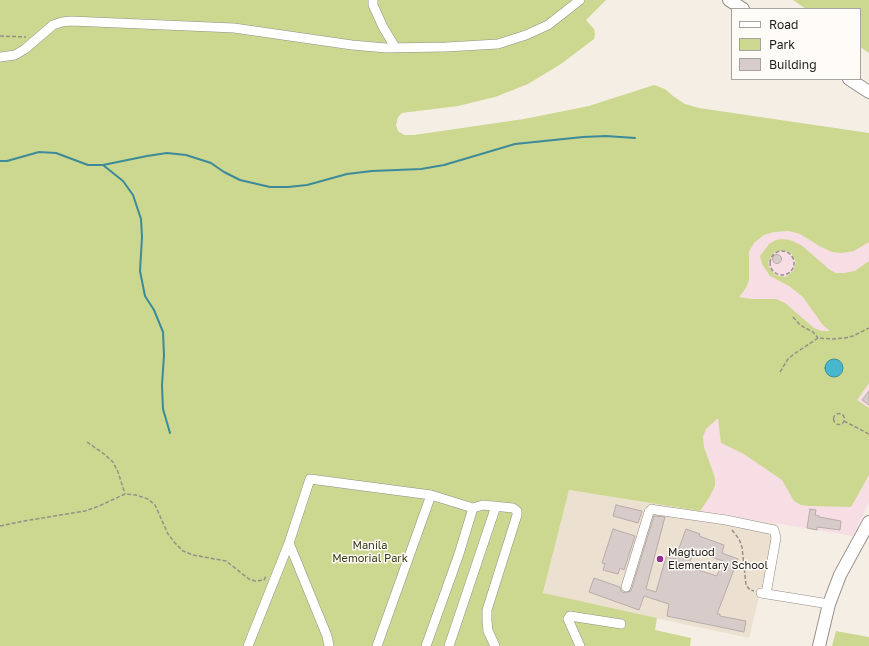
<!DOCTYPE html>
<style>
body{margin:0}
#map{position:relative;width:869px;height:646px;overflow:hidden;background:#f5eee5;font-family:"Golos Text",sans-serif}
canvas{display:block}
.legend{position:absolute;left:731px;top:8px;width:130px;height:72px;box-sizing:border-box;background:#fffcf8;border:1px solid #a7a4a0;margin:0;padding:5px 7px;list-style:none;font-size:12px;color:#22201d}
.legend li{display:flex;align-items:center;gap:8px;height:20px}
.legend b{width:20px;border:1px solid #a7a4a0}
</style>
<div id="map">
<canvas width="869" height="646"></canvas>
<ul class="legend">
<li><b style="height:5px;background:#fff"></b>Road</li>
<li><b style="height:11px;background:#ccd88f"></b>Park</li>
<li><b style="height:11px;background:#d8ccca"></b>Building</li>
</ul>
</div>
<script>
const ctx = document.querySelector('canvas').getContext('2d');
ctx.lineJoin = 'round';
function fill(path, color) { ctx.fillStyle = color; ctx.fill(path, 'evenodd'); }
const poly = rows => new Path2D(rows.map(r => 'M' + r).join(''));
function stroke(path, color, width, dash) { ctx.strokeStyle = color; ctx.lineWidth = width; ctx.lineCap = dash ? 'butt' : 'round'; ctx.setLineDash(dash || []); ctx.stroke(path); }
function label(font, color, halo, rows, align = 'center') {
  ctx.font = font + ' "Golos Text",sans-serif'; ctx.lineWidth = 3; ctx.setLineDash([]); ctx.textBaseline = 'middle'; ctx.strokeStyle = halo; ctx.fillStyle = color; for (const [text, x, y, turn = 0] of rows) {
    ctx.save(); ctx.translate(x, y); ctx.rotate((+turn || 0) * Math.PI / 180); ctx.textAlign = isNaN(turn) ? turn : align; if (halo) ctx.strokeText(text, 0, 0); ctx.fillText(text, 0, 0); ctx.restore();
  }
}
const commercial = poly([
 [789,231,800,234,819,246,863,246,869,242,869,502,853,536,700,511,709,498,715,486,715,478,704,447,703,437,706,429,712,423,700,326,749,280,749,252,754,243,764,235,774,232]
]);
const built = poly([
 [569,490,777,524,749,638,543,594]
]);
const green = poly([
 [0,0,606,0,586,20,594,29,595,34,594,39,561,64,528,84,495,97,458,106,402,113,398,117,396,125,398,131,404,135,414,135,524,119,589,106,654,85,665,89,673,96,685,104,699,108,869,133,869,242,854,251,842,253,832,252,819,246,800,234,789,231,774,232,764,235,754,243,749,252,749,280,746,288,739,297,752,299,776,299,785,303,814,328,821,331,830,331,822,324,803,297,789,286,770,276,762,264,760,256,769,244,776,240,782,239,790,240,801,245,830,270,836,273,844,273,855,271,869,261,869,383,857,400,869,408,869,475,851,507,810,506,801,505,794,501,782,480,744,454,721,443,718,418,706,429,703,437,704,447,715,478,715,486,709,498,700,511,569,490,543,593,657,618,655,630,691,638,690,646,0,646],
 [782,250,791,253,796,262,793,271,785,277,775,275,769,267,768,262,773,253],
 [793,0,869,0,869,53,860,47,860,9,806,9],
 [836,631,869,637,869,646,832,646]
]);
const water = poly([
 '825 368a9 9 0 1 1 18 0a9 9 0 1 1-18 0Z'
]);
const stream = poly([
 [0,161,7,161,39,152,56,153,88,165,103,165,147,156,167,153,186,155,211,163,224,172,240,180,270,187,288,187,307,185,347,174,372,171,421,169,444,165,515,144,583,137,606,136,635,138],
 [103,165,123,181,133,195,141,219,142,237,140,271,145,296,154,310,163,332,164,355,162,385,163,409,170,433]
]);
const building = poly([
 '772.5 259a4.5 4.5 0 1 1 9 0a4.5 4.5 0 1 1-9 0Z',
 [869,391,869,405,862,400,869,391],
 [616,505,642,511,638,523,613,516,616,505],
 [810,509,816,510,815,515,819,516,819,517,841,521,840,530,817,527,817,530,807,528,810,509],
 [654,516,665,517,646,589,656,592,666,557,675,559,686,529,700,534,699,536,724,545,722,553,738,559,717,614,720,614,720,616,746,621,744,632,667,616,669,604,644,596,639,610,589,592,594,578,620,587,621,591,624,593,631,591,654,516],
 [694,551,723,561,717,576,688,567,694,551],
 [613,529,635,536,624,570,620,568,618,574,603,570,605,564,602,563,613,529]
]);
const path = poly([
 [0,36,26,37],
 '770 263a12 12 0 1 1 24 0a12 12 0 1 1-24 0Z',
 [793,317,800,325,813,332,818,338],
 [780,372,788,359,794,354,818,338,833,339,845,338,853,336,869,328],
 '833.5 419a5.5 5.5 0 1 1 11 0a5.5 5.5 0 1 1-11 0Z',
 [844,421,869,434],
 [87,442,104,454,113,462,118,472,125,494],
 [0,526,24,521,85,511,99,506,125,494,136,495,148,499,155,505,168,534,175,543,183,551,193,555,226,561,249,579,255,581,264,580,266,576],
 [732,530,739,539,742,547,746,585,750,590,754,591]
]);
const minor = poly([
 [373,0,373,5,383,27,395,47],
 [0,57,15,55,25,49,53,25,62,22,71,21,234,28,352,45,386,48,446,47,498,44,526,35,548,25,580,0],
 [289,543,327,636,329,646],
 [626,587,649,512,652,509,656,510,726,520,774,530,776,538,766,594],
 [761,593,829,604],
 [248,646,289,543,310,479,431,495,473,508],
 [377,646,431,495],
 [426,646,459,554,473,508,483,505,513,508,517,511,517,515,487,610,487,621,488,631,495,646],
 [449,646,496,506],
 [580,646,568,619,570,616,621,624]
]);
const major = poly([
 [729,0,743,9],
 [849,79,869,92],
 [819,646,829,604,840,575,869,522]
]);
const markers = [
 [660,559,4,"#952c8f"]
];
const parkNames = [
 ["Manila",370,546],
 ["Memorial Park",370,559]
];
const poiNames = [
 ["Magtuod",668,553],
 ["Elementary School",668,566]
];
fill(commercial, '#f7dde4');
fill(built, '#ece0d1');
fill(green, '#ccd88f');
fill(water, '#49b7ce');
stroke(water, '#3d8a99', 1);
stroke(stream, '#3d8a99', 2);
fill(building, '#d8ccca');
stroke(building, '#b8acaa', 1);
stroke(minor, '#938d85', 10);
stroke(major, '#938d85', 14);
stroke(path, '#95908a', 1.5, [4, 2]);
stroke(minor, '#fff', 9);
stroke(major, '#fff', 12);
for (const [x, y, r, color] of markers) { const dot = new Path2D(); dot.arc(x, y, r, 0, 2 * Math.PI); ctx.fillStyle = color; ctx.fill(dot); stroke(dot, '#fffcf8', 1.5); }
label('11px', '#383e13', '#fffcf8', parkNames);
label('11px', '#22201d', '#fffcf8', poiNames, 'left');
</script>
